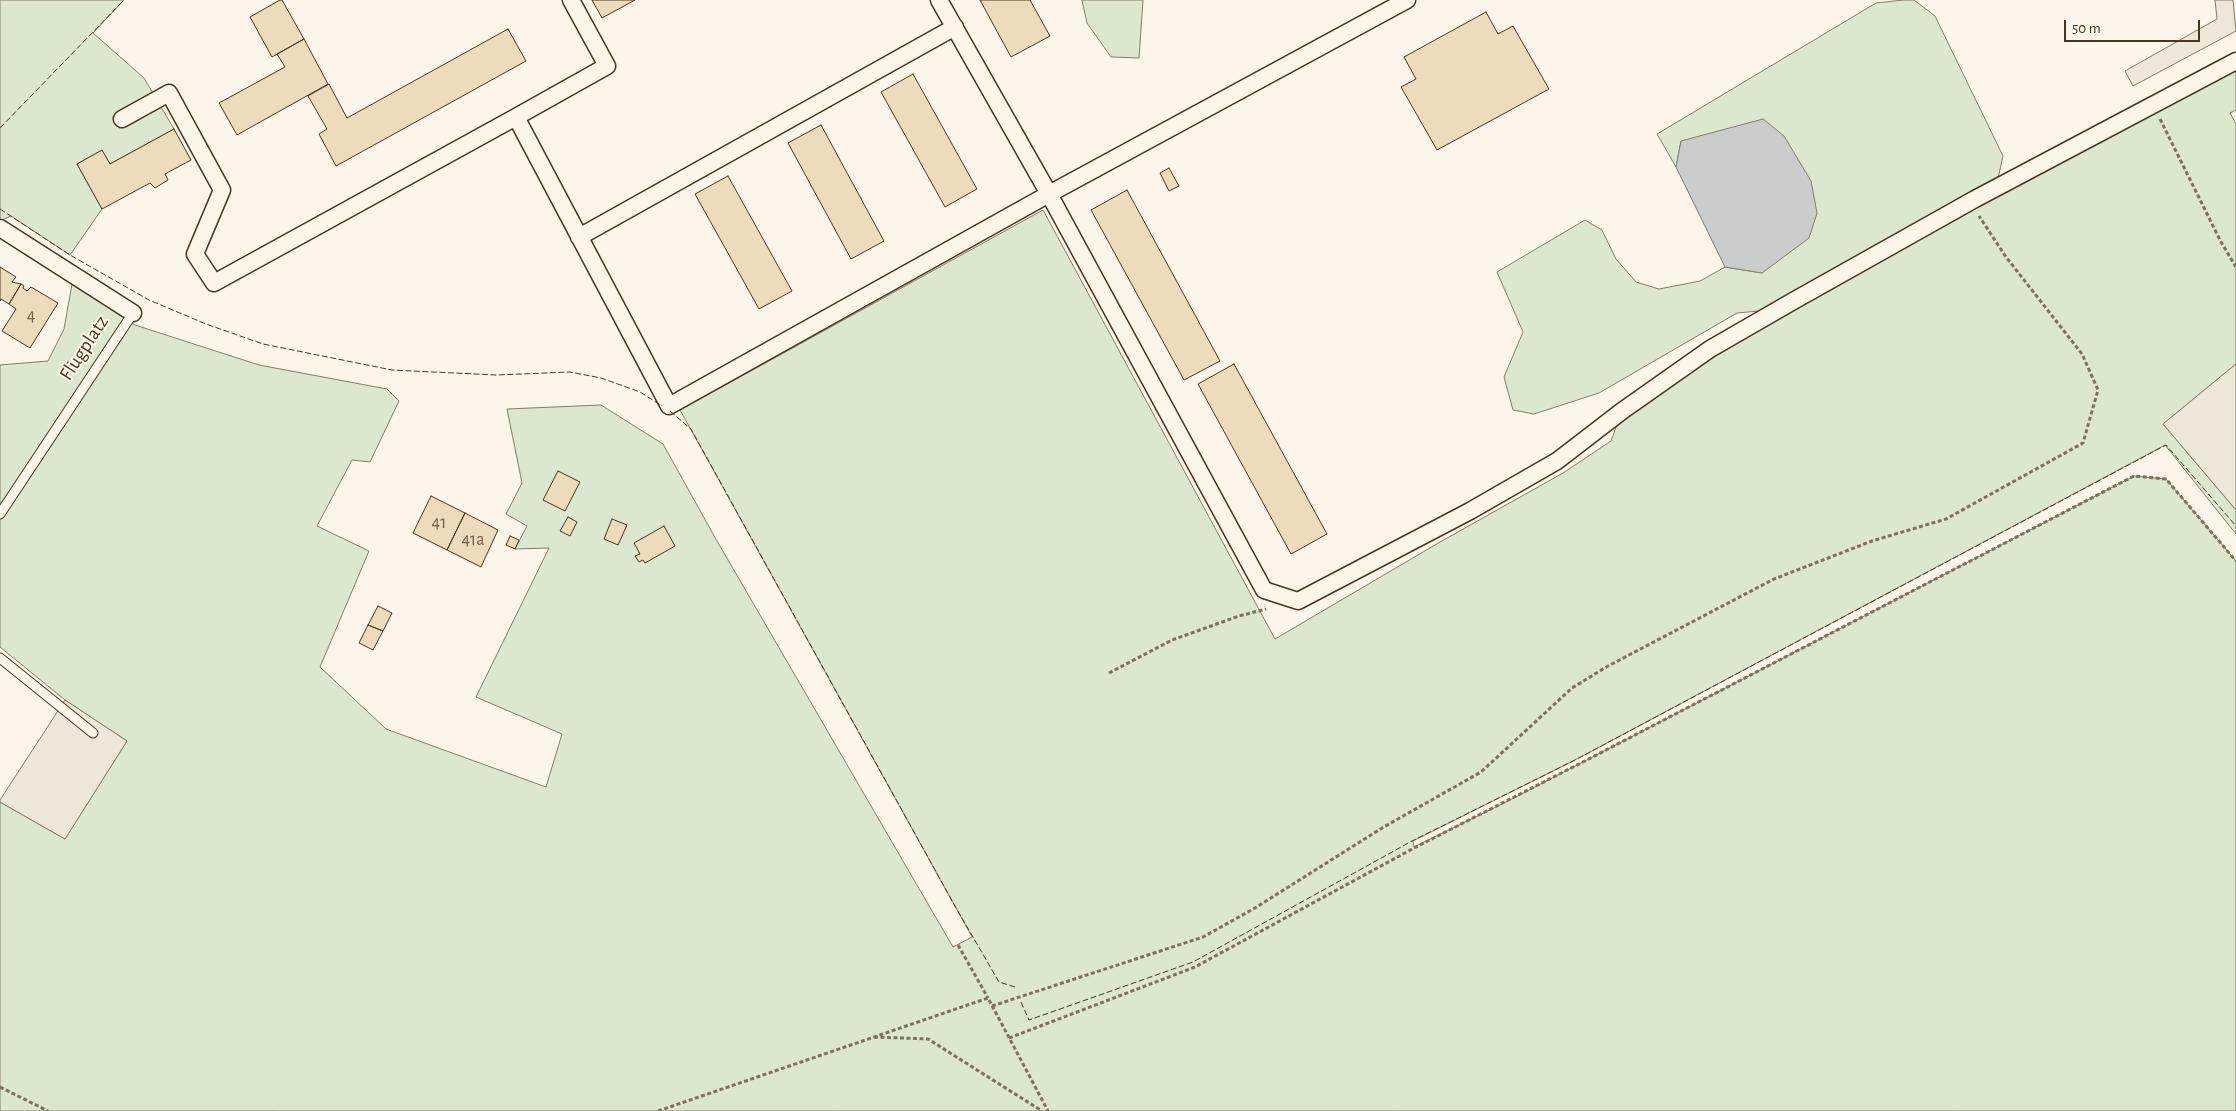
<!DOCTYPE html>
<style>
body{margin:0}
#map{position:relative;width:2236px;height:1111px;overflow:hidden;background:#fbf6e9;font-family:"Alegreya Sans",sans-serif}
canvas{display:block}
.scale{position:absolute;left:2064px;top:20px;width:136px;height:22px;box-sizing:border-box;border:2px solid #4a3520;border-top:0;padding-left:6px;font-size:15px;line-height:18px;white-space:nowrap;color:#4a3520;-webkit-text-stroke:4px #fbf6e9;paint-order:stroke}
</style>
<div id="map">
<canvas width="2236" height="1111"></canvas>
<div class="scale">50 m</div>
</div>
<script>
const ctx = document.querySelector('canvas').getContext('2d');
ctx.lineJoin = 'round';
function fill(path, color) { ctx.fillStyle = color; ctx.fill(path, 'evenodd'); }
const poly = rows => new Path2D(rows.map(r => 'M' + r).join(''));
function stroke(path, color, width, dash) { ctx.strokeStyle = color; ctx.lineWidth = width; ctx.lineCap = dash ? 'butt' : 'round'; ctx.setLineDash(dash || []); ctx.stroke(path); }
function label(font, color, halo, rows, align = 'center') {
  ctx.font = font + ' "Alegreya Sans",sans-serif'; ctx.lineWidth = 4; ctx.setLineDash([]); ctx.textBaseline = 'middle'; ctx.strokeStyle = halo; ctx.fillStyle = color; for (const [text, x, y, turn = 0] of rows) {
    ctx.save(); ctx.translate(x, y); ctx.rotate((+turn || 0) * Math.PI / 180); ctx.textAlign = isNaN(turn) ? turn : align; if (halo) ctx.strokeText(text, 0, 0); ctx.fillText(text, 0, 0); ctx.restore();
  }
}
const green = poly([
 [0,0,124,0,93,33,144,78,174,129,110,164,102,150,77,164,102,209,70,255,11,216,0,221,0,0],
 [1082,0,1143,0,1139,58,1111,57,1087,23,1082,0],
 [1903,0,1914,0,1935,16,2003,156,1996,187,2236,61,2236,110,2230,113,2236,124,2236,364,2163,424,2236,510,2236,534,2165,445,1577,759,1413,841,1414,847,1504,803,2134,476,2166,479,2236,561,2236,1111,0,1111,0,802,65,839,127,741,65,700,0,647,0,365,48,361,64,329,72,284,135,325,259,365,387,389,399,401,370,462,352,460,317,526,369,551,320,667,386,729,546,787,562,734,476,697,549,548,515,549,527,526,506,514,522,483,507,409,601,405,663,444,717,541,953,947,972,937,680,410,1043,210,1275,639,1440,542,1563,473,1611,441,1622,411,1792,301,1759,311,1737,313,1599,393,1534,414,1513,410,1504,377,1523,332,1497,272,1585,220,1602,230,1616,259,1636,282,1659,289,1700,281,1725,267,1762,273,1681,141,1676,167,1657,134,1876,3,1903,0]
]);
const parking = poly([
 [2215,0,2233,0,2236,31,2133,86,2125,71,2217,19,2215,0],
 [2236,364,2236,510,2163,424,2236,364],
 [65,700,127,741,65,839,0,802,0,800,65,700]
]);
const water = poly([
 [1763,119,1784,136,1811,181,1817,213,1809,238,1762,273,1725,267,1676,167,1681,141,1763,119]
]);
const building = poly([
 [280,0,282,0,304,39,272,57,250,17,280,0],
 [592,0,635,0,602,18,592,0],
 [980,0,1030,0,1050,36,1011,57,980,0],
 [1486,12,1498,34,1513,26,1549,89,1437,150,1401,87,1416,79,1404,57,1486,12],
 [508,29,526,61,336,166,319,134,327,129,308,96,329,84,347,118,508,29],
 [304,39,328,84,237,135,219,103,285,67,277,54,304,39],
 [913,74,977,189,945,207,881,92,913,74],
 [821,125,884,241,851,259,788,143,821,125],
 [174,129,191,160,165,174,168,180,155,188,150,183,102,209,77,164,102,150,110,164,174,129],
 [1169,168,1179,186,1169,191,1160,173,1169,168],
 [728,176,792,291,759,309,695,194,728,176],
 [1127,190,1220,361,1184,380,1091,210,1127,190],
 [0,267,16,277,12,282,21,284,9,304,1,299,0,301,0,267],
 [21,284,24,286,23,288,27,291,31,287,58,303,30,348,2,331,16,309,9,304,21,284],
 [68,362,74,366,65,378,59,374,68,362],
 [1234,364,1327,534,1291,554,1198,384,1234,364],
 [558,471,580,482,565,511,543,500,558,471],
 [431,496,465,513,447,550,413,533,431,496],
 [465,513,498,530,481,567,447,550,465,513],
 [568,517,577,522,570,536,560,531,568,517],
 [612,519,627,525,618,545,604,539,612,519],
 [664,526,675,546,645,563,643,560,639,562,635,556,640,554,634,543,664,526],
 [510,536,519,540,515,549,506,545,510,536],
 [378,606,392,613,383,631,368,625,378,606],
 [368,625,383,631,373,650,359,643,368,625]
]);
const path = poly([
 [2160,119,2221,242,2236,267],
 [1109,673,1172,640,1239,616,1266,609],
 [958,945,988,998],
 [992,1006,1203,937,1255,908,1382,828,1481,772,1572,688,1608,666,1774,579,1872,541,1946,519,2083,443,2098,390,2082,354,2006,257,1979,216],
 [874,1037,928,1039,1042,1111],
 [1009,1038,1195,967,1414,848,1581,763,2134,476,2166,479,2236,561],
 [0,1087,48,1111],
 [658,1111,988,998,1048,1111]
]);
const service = poly([
 [0,514,133,313],
 [0,658,93,733]
]);
const minor = poly([
 [571,0,607,66,516,117,669,406,1049,194,1407,0],
 [939,0,1049,194,1264,590,1298,601,1470,511,1557,461,1622,411,1710,349,1795,300,1975,199,2236,61],
 [122,119,169,93,222,190,195,254,214,283,516,117],
 [0,228,133,313],
 [579,237,955,27]
]);
const fence = poly([
 [0,128,124,0],
 [0,209,70,255,149,300,206,324,263,344,392,370,496,375,570,372,601,378,640,392,662,406],
 [670,411,691,429,955,906,999,982,1015,987],
 [1021,1002,1029,1020,1193,962,1412,841,1577,759,2166,445,2236,526]
]);
const numberNames = [
 ["4",31,316],
 ["41",439,523],
 ["41a",473,540]
];
const streetNames = [
 ["Flugplatz",84,348,-57]
];
fill(green, '#dce7d0');
stroke(green, '#887966', 1);
fill(parking, '#ede7d9');
stroke(parking, '#887966', 1);
fill(water, '#c9cecd');
stroke(water, '#887966', 1);
fill(building, '#ecdcbc');
stroke(building, '#4a3520', 1);
stroke(service, '#4a3520', 11);
stroke(minor, '#4a3520', 19);
stroke(path, '#7f6f5c', 3, [4, 2.5]);
stroke(service, '#fbf6e9', 9);
stroke(minor, '#fbf6e9', 16);
stroke(fence, '#4a3520', 1, [6, 2.5]);
label('18px', '#725f47', null, numberNames);
label('20px', '#4a3520', '#fbf6e9', streetNames);
</script>
